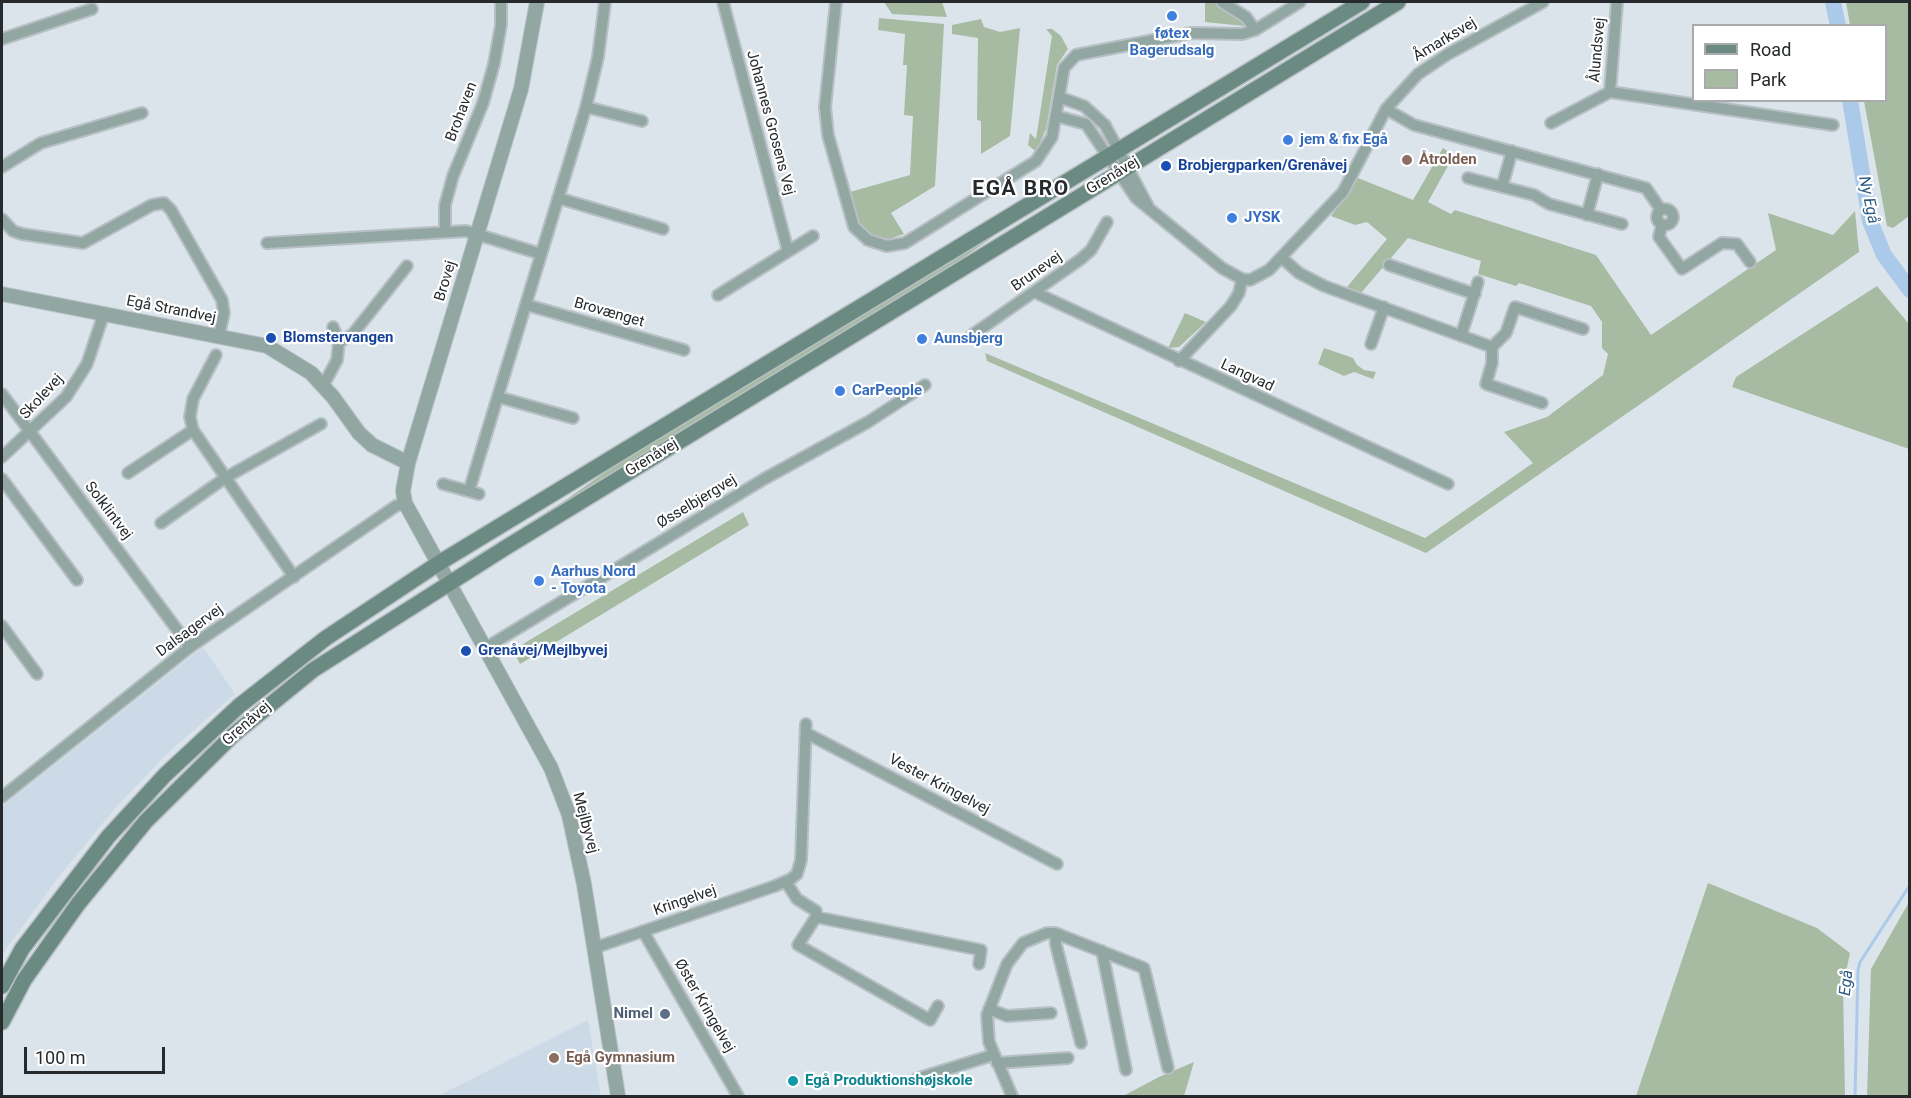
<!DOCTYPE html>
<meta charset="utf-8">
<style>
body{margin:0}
#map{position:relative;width:1911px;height:1098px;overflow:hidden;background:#dbe4eb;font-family:Roboto,sans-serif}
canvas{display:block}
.frame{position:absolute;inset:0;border:3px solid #262a2c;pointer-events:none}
.legend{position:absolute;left:1692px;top:24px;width:195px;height:78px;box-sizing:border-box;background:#fff;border:2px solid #a8aaab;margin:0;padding:8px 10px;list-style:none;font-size:18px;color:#262a2c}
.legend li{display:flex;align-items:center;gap:12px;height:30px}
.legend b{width:30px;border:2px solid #a8aaab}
.scale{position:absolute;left:24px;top:1047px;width:141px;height:27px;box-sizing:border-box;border:3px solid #262a2c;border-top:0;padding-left:8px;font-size:18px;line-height:21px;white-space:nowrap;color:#262a2c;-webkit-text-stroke:4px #fff;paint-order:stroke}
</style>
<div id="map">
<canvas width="1911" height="1098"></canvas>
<div class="frame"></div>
<ul class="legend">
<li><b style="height:8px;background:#6b8a82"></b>Road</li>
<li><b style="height:16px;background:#a7bba3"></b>Park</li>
</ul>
<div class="scale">100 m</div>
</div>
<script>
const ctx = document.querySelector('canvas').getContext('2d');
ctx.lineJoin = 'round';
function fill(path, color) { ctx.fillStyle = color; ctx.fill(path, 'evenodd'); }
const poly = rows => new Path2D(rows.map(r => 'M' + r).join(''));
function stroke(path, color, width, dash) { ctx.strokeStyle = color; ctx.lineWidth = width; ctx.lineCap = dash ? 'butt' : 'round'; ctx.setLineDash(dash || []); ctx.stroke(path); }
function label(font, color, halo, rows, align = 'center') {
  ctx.font = font + ' Roboto,sans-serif'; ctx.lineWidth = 4.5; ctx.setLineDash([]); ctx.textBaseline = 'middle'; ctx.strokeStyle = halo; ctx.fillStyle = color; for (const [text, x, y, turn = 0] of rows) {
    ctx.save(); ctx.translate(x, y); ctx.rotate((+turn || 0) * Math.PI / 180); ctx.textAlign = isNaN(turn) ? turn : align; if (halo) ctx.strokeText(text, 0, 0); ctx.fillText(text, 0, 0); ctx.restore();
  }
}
const built = poly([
 [203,647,235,694,169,752,117,806,57,879,2,955,2,807],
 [588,1020,601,1096,438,1096]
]);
const green = poly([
 [884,2,942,2,947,17,892,14],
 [1205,2,1215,2,1246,24,1244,26,1205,22],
 [1846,2,1909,2,1909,216,1893,228,1887,226,1864,101,1886,100,1886,26,1850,25],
 [879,18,944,24,935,186,891,213,904,234,889,239,873,236,860,225,850,192,910,175,913,116,904,115,907,65,903,65,905,34,878,30],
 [981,19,984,27,1000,32,1020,28,1010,136,981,154,981,121,977,120,978,38,952,34,952,25],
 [1046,29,1052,29,1061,36,1068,49,1057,65,1046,129,1037,150,1034,150,1028,145,1030,133,1036,139,1052,36],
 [1443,148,1454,155,1428,202,1451,214,1455,210,1596,255,1651,335,1776,250,1768,213,1833,235,1855,211,1859,252,1426,553,987,361,985,353,1425,538,1533,463,1504,432,1547,417,1603,375,1608,354,1602,348,1602,322,1591,306,1519,283,1516,286,1478,274,1481,261,1408,238,1361,293,1347,287,1387,239,1367,222,1355,225,1331,216,1358,178,1413,200],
 [1099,168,1100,171,997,234,933,279,467,565,466,562,564,501,630,455],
 [1877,286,1909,324,1909,449,1732,387,1736,377],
 [1185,313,1206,322,1179,347,1168,348],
 [1324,348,1353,358,1357,365,1364,370,1376,372,1373,379,1354,372,1344,376,1318,364],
 [743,512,749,525,520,664,513,650],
 [1708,883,1817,928,1850,953,1843,986,1845,1096,1636,1096],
 [1909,902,1909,1096,1867,1096,1871,969],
 [1194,1062,1184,1096,1123,1096,1159,1077]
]);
const stream = poly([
 [1855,1096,1858,970,1860,962,1910,885]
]);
const river = poly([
 [1833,2,1838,26],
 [1850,100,1870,221,1884,255,1910,290]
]);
const minor = poly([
 [723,2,788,251],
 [836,2,825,107,828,135,854,227,868,240,887,246,905,243,1036,161,1052,137,1064,68,1076,55,1191,33,1242,34,1255,30,1300,2],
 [1222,2,1246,17,1255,30],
 [1617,2,1610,92,1833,125],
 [2,39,92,9],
 [1059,97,1084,106,1105,125,1148,206],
 [586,107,642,121],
 [1386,109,1414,125,1646,188,1661,210],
 [1056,116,1086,124,1136,198,1222,268,1242,279,1250,280,1269,270,1343,192,1386,109,1418,74,1448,54,1543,2],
 [1551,123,1610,92],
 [2,167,41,143,142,113],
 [1468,178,1534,195,1549,204,1622,224],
 [1502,187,1512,151],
 [558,198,663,229],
 '1657 217a8 8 0 1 1 16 0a8 8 0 1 1-16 0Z',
 [1587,215,1598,174],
 [2,219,13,231,22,234,83,243,152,205,164,203,171,210,222,300,224,313,219,335],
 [1662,224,1659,237,1682,269,1722,243,1737,244,1750,262],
 [445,231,445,205,453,176,483,103,494,64,501,25,501,2],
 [267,243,466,231,541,254],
 [1281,257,1299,273,1324,286,1492,347],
 [1389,265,1475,294],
 [1034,292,1448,484],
 [718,295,813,236],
 [527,305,684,350],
 [972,335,1081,259,1091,250,1107,222],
 [1461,336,1478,282],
 [339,342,352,335,407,266],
 [1371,344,1384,307],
 [216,355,193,399,190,417,193,430,294,577],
 [1179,361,1231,306,1239,293,1242,279],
 [323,386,337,360,339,342,333,327],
 [2,394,190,647],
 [498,397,573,418],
 [1542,403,1486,384,1492,363,1492,347,1506,333,1515,307,1583,329],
 [2,457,66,397,87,364,104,313],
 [128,473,193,430],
 [2,479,77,580],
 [443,484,479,494],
 [469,491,586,107,598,57,605,2],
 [161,523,225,478,321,424],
 [2,626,37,674],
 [487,647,764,479,868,422,925,385],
 [806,733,1057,864],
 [2,797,190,647,396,506,405,503],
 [786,882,797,899,816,911,816,917],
 [643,931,738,1096],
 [1055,933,1056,945,1081,1043],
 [594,948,775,886,791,879,797,874,801,860,806,724],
 [1102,951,1126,1070],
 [938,1006,930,1020,798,945,816,917,981,950,979,964],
 [989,1009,1007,1016,1051,1013],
 [997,1063,1068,1058],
 [916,1079,993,1055],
 [1012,1096,989,1042,987,1015,1007,964,1023,943,1047,933,1055,933,1144,968,1168,1068]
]);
const tertiary = poly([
 [537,2,521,89,408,463,403,491,405,503,551,768,569,815,584,884,618,1096],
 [2,294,267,346,311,373,333,397,359,433,372,445,408,463]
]);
const secondary = poly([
 [2,986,22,949,108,837,165,775,239,706,326,638,439,563,1362,2],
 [2,1022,24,980,78,904,146,821,233,735,313,670,505,548,1398,2]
]);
const markers = [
 [1172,16,6,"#3f7fe0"],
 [1288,140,6,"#3f7fe0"],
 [1407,160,6,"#8d6e63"],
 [1166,166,6,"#1a4fb4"],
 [1232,218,6,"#3f7fe0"],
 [271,338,6,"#1a4fb4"],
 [922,339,6,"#3f7fe0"],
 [840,391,6,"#3f7fe0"],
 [539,581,6,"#3f7fe0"],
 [466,651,6,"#1a4fb4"],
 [665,1014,6,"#5c6f8a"],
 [554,1058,6,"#8d6e63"],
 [793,1081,6,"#0f9aa8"]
];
const shopNames = [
 ["føtex",1172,34,"center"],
 ["Bagerudsalg",1172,51,"center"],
 ["jem & fix Egå",1300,140],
 ["JYSK",1244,218],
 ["Aunsbjerg",934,339],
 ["CarPeople",852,391],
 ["Aarhus Nord",551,572],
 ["- Toyota",551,589]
];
const streetNames = [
 ["Åmarksvej",1445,40,-31],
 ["Ålundsvej",1598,50,-85],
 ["Brohaven",462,112,-69],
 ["Johannes Grosens Vej",770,123,75],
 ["Grenåvej",1113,176,-31],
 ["Brunevej",1037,272,-35],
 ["Brovej",446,281,-73],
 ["Egå Strandvej",171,310,11],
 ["Brovænget",609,313,16],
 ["Langvad",1247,376,25],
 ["Skolevej",42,397,-47],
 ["Grenåvej",652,458,-31],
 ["Øsselbjergvej",697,502,-31],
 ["Solklintvej",108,511,53],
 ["Dalsagervej",190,631,-36],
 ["Grenåvej",247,724,-41],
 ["Vester Kringelvej",939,785,28],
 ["Mejlbyvej",585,823,75],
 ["Kringelvej",685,901,-19],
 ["Øster Kringelvej",704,1006,60]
];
const educationNames = [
 ["Åtrolden",1419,160],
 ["Egå Gymnasium",566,1058]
];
const transitNames = [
 ["Brobjergparken/Grenåvej",1178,166],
 ["Blomstervangen",283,338],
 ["Grenåvej/Mejlbyvej",478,651]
];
const serviceNames = [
 ["Nimel",653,1014]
];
const cultureNames = [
 ["Egå Produktionshøjskole",805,1081]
];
const waterNames = [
 ["Ny Egå",1868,200,78],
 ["Egå",1847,983,-84]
];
const districtNames = [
 ["EGÅ BRO",1021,190]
];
fill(built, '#cbdae6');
fill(green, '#a7bba3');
stroke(stream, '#abcae9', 3);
stroke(river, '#abcae9', 16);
stroke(minor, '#b7bfc5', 14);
stroke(tertiary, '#b7bfc5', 16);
stroke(secondary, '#b7bfc5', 18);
stroke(minor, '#92a7a1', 10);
stroke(tertiary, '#92a7a1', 14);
stroke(secondary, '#6b8a82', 15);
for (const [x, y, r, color] of markers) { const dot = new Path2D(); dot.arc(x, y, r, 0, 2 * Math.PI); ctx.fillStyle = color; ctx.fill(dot); stroke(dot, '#fff', 2); }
label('bold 15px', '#366cbe', '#fff', shopNames, 'left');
label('15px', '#262a2c', '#fff', streetNames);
label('bold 15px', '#785e54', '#fff', educationNames, 'left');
label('bold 15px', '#164399', '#fff', transitNames, 'left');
label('bold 15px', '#4e5e75', '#fff', serviceNames, 'right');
label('bold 15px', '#0d838f', '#fff', cultureNames, 'left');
label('italic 16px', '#2b5a83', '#fff', waterNames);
ctx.letterSpacing = '1.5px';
label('bold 21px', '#262a2c', '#fff', districtNames);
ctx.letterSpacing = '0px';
</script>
